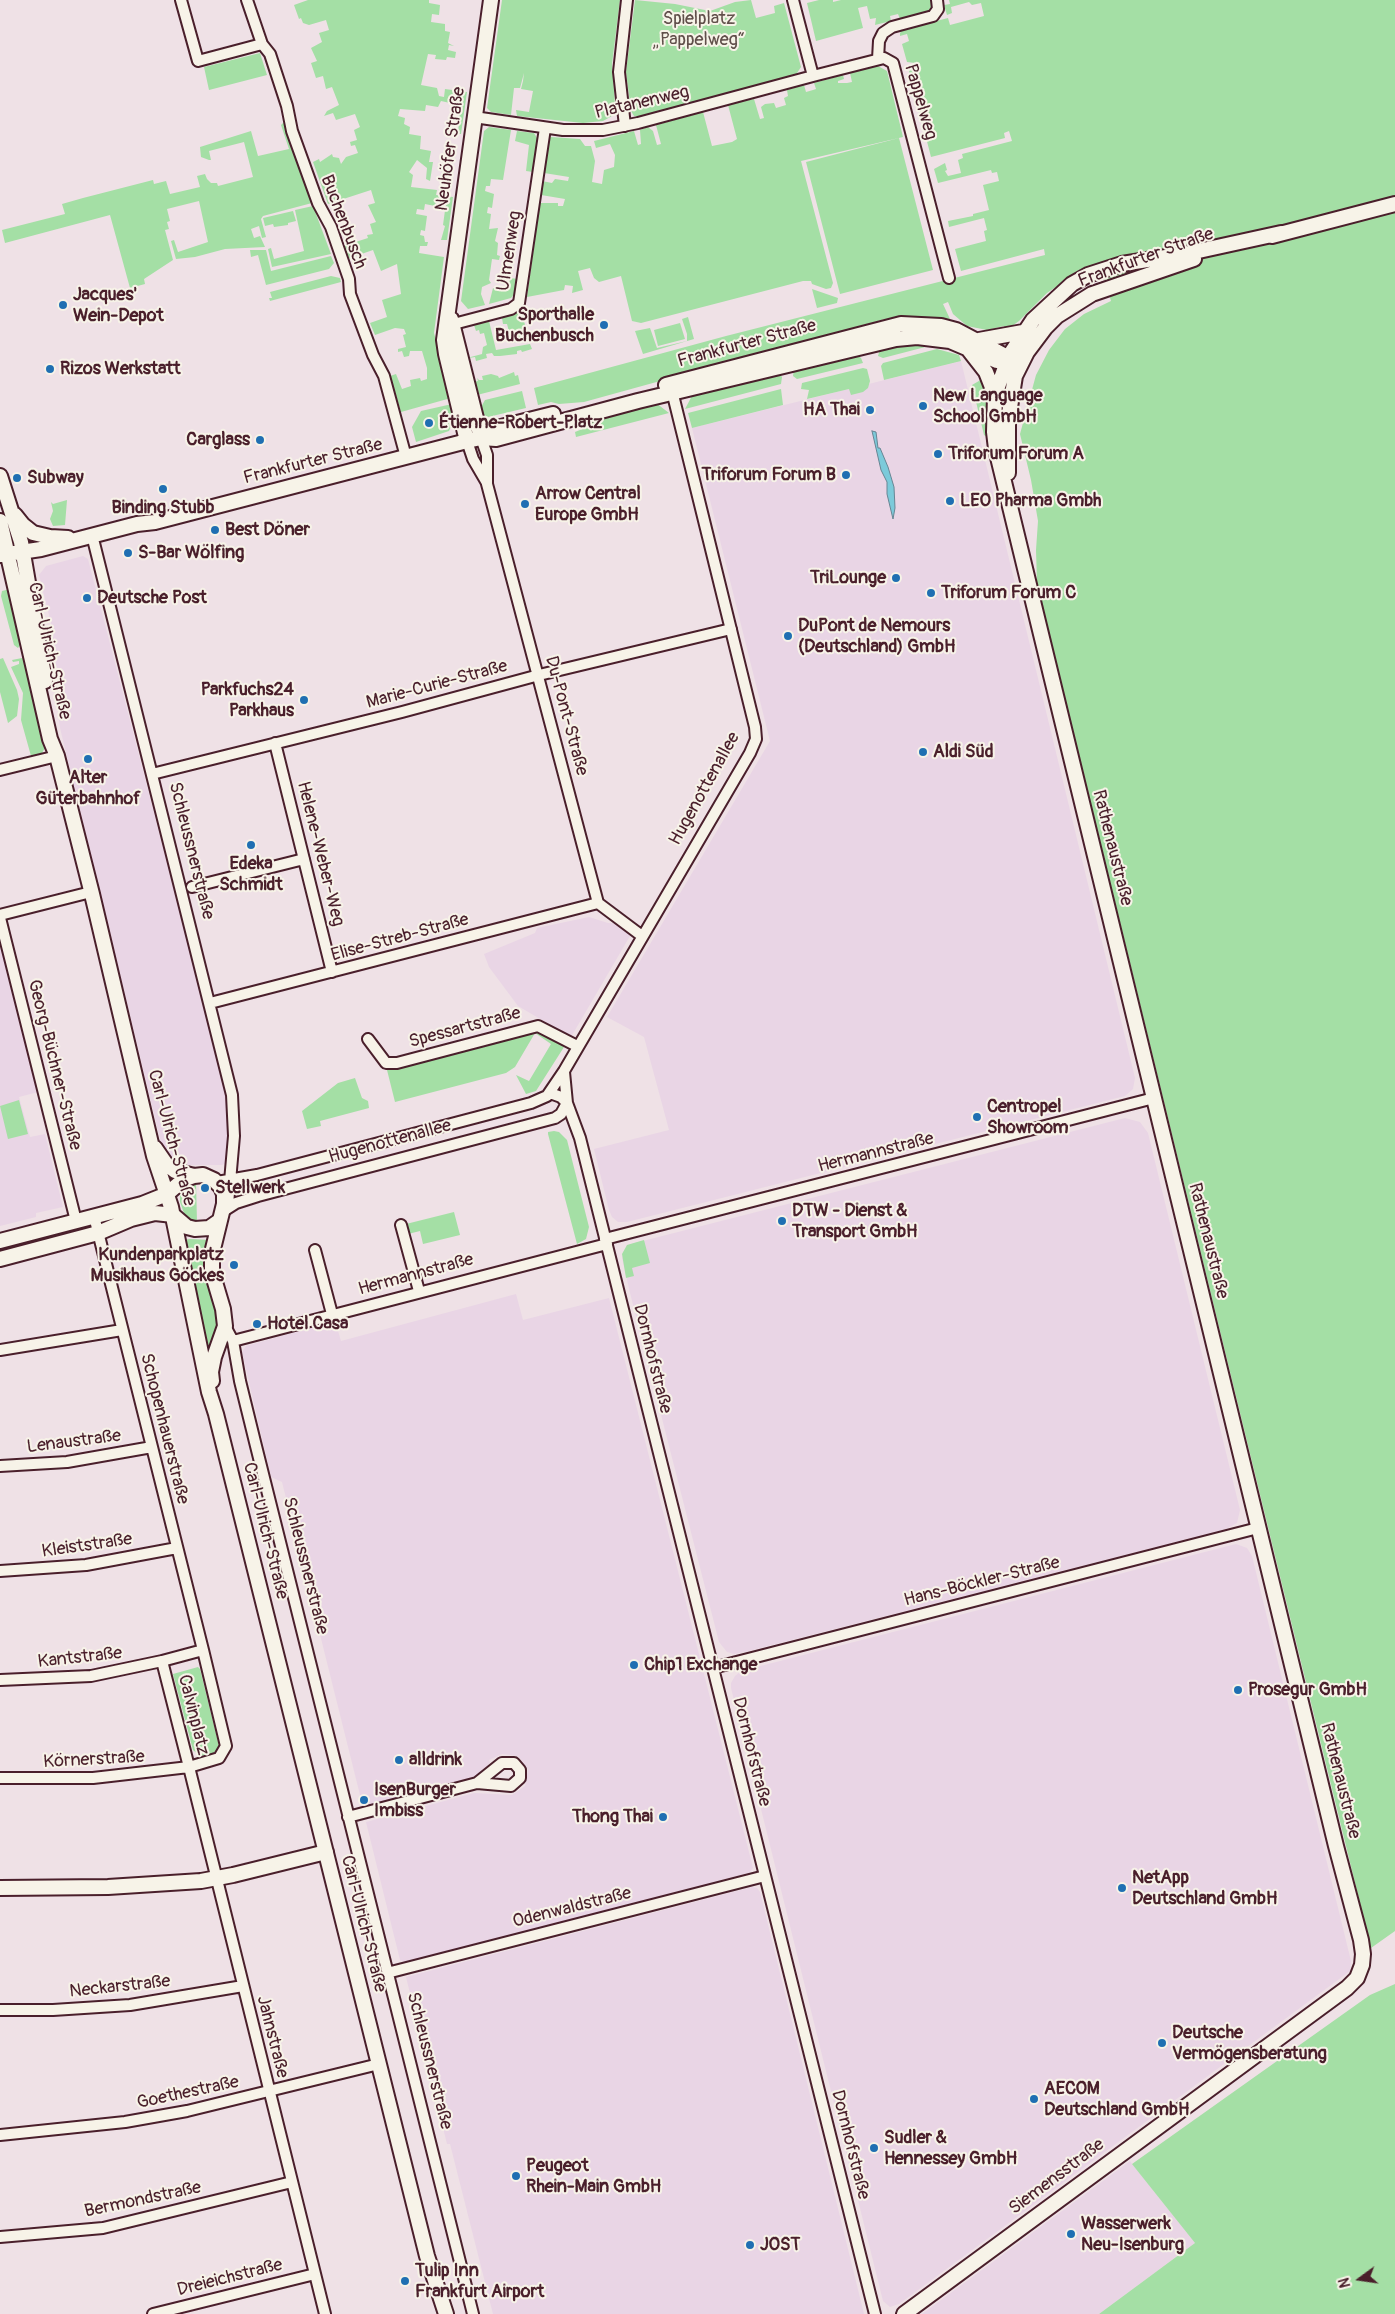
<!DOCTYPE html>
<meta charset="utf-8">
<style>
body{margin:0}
#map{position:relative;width:1395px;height:2314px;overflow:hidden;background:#efe1e6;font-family:Pangolin,sans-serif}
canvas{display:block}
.north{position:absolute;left:1335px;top:2254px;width:50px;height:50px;-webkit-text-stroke:4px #f7f3e8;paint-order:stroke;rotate:256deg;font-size:14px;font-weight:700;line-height:20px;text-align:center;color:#4a1f2b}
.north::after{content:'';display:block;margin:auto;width:18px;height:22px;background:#4a1f2b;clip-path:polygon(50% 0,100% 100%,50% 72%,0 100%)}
</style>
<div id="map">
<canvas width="1395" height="2314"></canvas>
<div class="north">N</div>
</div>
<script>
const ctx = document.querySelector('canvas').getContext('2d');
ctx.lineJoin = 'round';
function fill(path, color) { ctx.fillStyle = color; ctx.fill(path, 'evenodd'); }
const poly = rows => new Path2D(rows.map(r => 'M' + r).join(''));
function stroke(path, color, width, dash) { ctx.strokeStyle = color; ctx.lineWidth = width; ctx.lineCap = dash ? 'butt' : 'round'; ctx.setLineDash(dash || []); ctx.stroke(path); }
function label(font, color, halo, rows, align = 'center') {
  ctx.font = font + ' Pangolin,sans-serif'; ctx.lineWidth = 4; ctx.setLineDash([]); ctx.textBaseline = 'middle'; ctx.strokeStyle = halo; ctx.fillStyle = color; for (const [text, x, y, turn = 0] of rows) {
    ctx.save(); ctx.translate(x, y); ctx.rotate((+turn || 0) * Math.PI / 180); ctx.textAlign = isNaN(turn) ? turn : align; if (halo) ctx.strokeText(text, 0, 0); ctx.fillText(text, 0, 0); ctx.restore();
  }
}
const built = poly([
 [961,361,1135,1078,1133,1089,1125,1096,627,1222,618,1222,612,1217,609,1210,594,1149,669,1130,644,1037,607,1017,770,741,692,428],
 [83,556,88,559,227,1094,230,1136,228,1162,222,1165,189,1165,178,1161,177,1163,170,1158,160,1139,60,728,57,706,65,703,49,636,54,635,39,575,46,566],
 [589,917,608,923,637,924,571,1037,518,1006,489,967,484,954,535,933,537,928],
 [0,942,38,1092,19,1097,30,1137,45,1134,63,1207,36,1213,36,1217,0,1226],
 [1125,1118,1140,1122,1148,1133,1240,1510,1237,1523,1226,1529,745,1652,734,1654,727,1652,719,1642,630,1293,622,1258,627,1245],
 [516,1294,523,1320,609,1298,753,1868,749,1873,405,1962,400,1960,366,1822,474,1793,512,1795,525,1786,528,1769,518,1756,502,1754,489,1760,490,1763,473,1778,363,1807,282,1482,271,1477,242,1352,246,1346,335,1321,341,1341],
 [1236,1544,1247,1548,1252,1556,1351,1961,1350,1971,941,2273,899,2304,890,2307,883,2301,731,1688,731,1683,735,1676,741,1671],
 [752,1887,757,1888,760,1892,864,2314,493,2314,450,2144,447,2144,406,1977],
 [1130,2161,1195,2243,1099,2314,922,2314]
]);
const green = poly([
 [308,0,429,0,429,3,440,5,439,15,432,14,431,22,445,24,445,31,450,32,448,43,454,46,449,45,448,50,456,52,455,58,447,57,446,60,435,59,436,55,428,54,421,85,437,88,439,96,444,97,445,89,467,92,461,134,458,134,460,107,450,103,441,101,438,107,426,105,425,111,400,109,398,116,405,118,404,124,410,127,409,134,421,136,420,149,431,151,429,162,433,162,430,181,426,179,427,168,417,160,409,172,413,175,411,187,437,190,436,195,453,197,447,240,441,240,445,226,443,225,446,203,436,202,435,206,425,204,424,210,417,209,416,214,427,216,425,231,421,230,420,235,424,236,425,242,428,242,427,246,420,246,419,253,444,257,434,333,451,398,401,412,390,376,396,374,402,389,411,386,410,380,420,378,421,381,427,379,427,368,422,351,410,351,409,356,404,357,402,351,398,352,398,349,406,347,403,335,406,334,404,329,395,328,375,335,370,323,387,317,382,300,401,294,397,264,381,271,373,250,347,259,343,246,368,238,367,235,373,234,370,224,376,222,368,205,375,203,371,190,328,204,313,162,319,159,320,162,332,154,333,157,339,158,341,164,346,157,358,153,355,145,351,146,350,142,357,140,354,130,360,127,355,114,336,120,333,113,324,116,327,111,339,105,332,87,326,89,323,76,316,78,311,63,317,61,311,48,322,42,319,33,329,30,326,20,309,25,303,23,301,18,299,19,294,5],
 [502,0,620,0,612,64,615,105,612,116,603,121,583,123,517,116,516,110,529,112,533,91,521,89,523,81,524,73,520,88,514,88,511,115,491,112,487,108],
 [635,0,675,4,710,11,735,2,751,0,756,18,775,13,774,6,784,3,801,67,795,76,641,117,634,116,631,111,626,72],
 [819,0,833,0,833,2,841,0,932,0,934,7,931,11,900,19,898,14,890,16,891,21,875,25,876,18,870,19,867,6,858,8,863,28,816,41,807,3],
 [949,0,1395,0,1395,1931,1371,1948,1037,583,1036,550,1038,521,1031,480,1020,434,1036,375,1049,350,1065,329,1084,314,1111,301,1101,267,1069,278,1047,293,1019,321,1005,331,1004,326,987,330,967,326,953,314,948,302,943,304,950,319,910,317,885,319,584,402,559,404,551,402,538,405,534,388,726,336,1045,255,1044,249,961,271,955,249,986,241,984,231,987,230,984,218,949,227,948,221,973,216,973,214,989,210,983,185,999,181,997,172,992,173,991,170,938,183,934,169,945,163,947,170,945,171,948,176,961,173,958,160,963,158,962,154,1012,141,1009,131,1004,133,1005,138,931,157,909,71,916,69,915,63,907,62,902,44,909,41,907,34,900,36,900,33,902,30,948,18,950,25,984,16,981,3,972,5,969,2,951,7,952,13,947,15,944,5,950,4],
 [260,53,267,75,209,90,204,67],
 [878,66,887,71,903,137,801,161,833,283,831,288,826,289,812,284,811,281,803,281,641,323,632,321,621,276,599,282,594,278,590,268,578,271,583,290,572,293,573,286,565,285,564,290,527,297,540,203,558,203,558,206,563,206,565,199,541,195,542,181,552,183,555,179,568,181,569,177,544,173,548,139,551,137,580,139,585,146,591,146,595,161,592,182,602,184,604,170,614,167,615,155,610,144,596,148,594,141,634,131,638,145,641,144,640,130,648,127,653,131,657,145,661,144,656,125,703,112,712,146,732,142,737,139,728,105,754,99,760,119,764,118,761,107,765,104,774,103,776,108,786,105,784,98,788,96,787,90,804,85,806,92,813,90,816,89,814,83,843,75,844,79,838,81,838,83,847,83,852,82,850,73],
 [284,122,312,203,263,216,261,219,266,237,262,238,259,226,251,229,254,238,260,236,265,247,225,249,195,257,176,259,171,241,174,240,178,252,208,242,199,201,167,209,170,221,167,222,169,229,165,230,173,260,144,279,145,284,130,288,110,215,5,243,2,230,65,214,62,204,83,198,153,180,154,184,166,181,170,194,200,187,197,176,205,174,207,179,211,183,217,183,218,186,253,177,244,142,209,151,211,160,209,160,201,157,200,147,251,131,258,156,289,149,281,125],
 [489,127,511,130,503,180,491,179,490,186,486,186,485,191,494,194,492,208,488,207,487,213,491,214,489,229,498,228,495,241,498,243,497,255,500,256,499,260,492,259,489,280,491,283,482,287,481,294,485,305,468,309,461,301,484,131],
 [517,131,534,133,537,138,533,172,526,171,529,145,515,141],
 [899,138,933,270,840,294,806,162],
 [313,206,331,254,272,267,268,249,271,248,274,259,304,251,295,210],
 [293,211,296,221,288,223,288,225,274,227,273,224,265,226,263,218],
 [250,250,266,250,271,271,331,256,334,263,329,269,266,285,258,255,251,257],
 [331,276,340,278,341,282,270,301,269,298,272,298,270,292],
 [510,278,518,279,516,292,511,298,489,304,493,288,508,291],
 [812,289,838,298,837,303,817,308],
 [529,308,530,311,522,314,529,339,512,343,507,324,503,324,502,318],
 [688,317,694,339,643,354,635,331,650,328,657,348,687,341,687,334,682,319],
 [489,321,496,350,530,344,532,349,522,352,521,350,517,351,517,354,500,356,494,356,492,353,486,354,487,358,476,361,475,357,469,358,468,363,467,358,482,354,483,347,487,345,484,333,480,334,479,330,476,331,474,325],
 [680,323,685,339,658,346,654,330],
 [916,342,933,345,883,358,878,356,880,349],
 [937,349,959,355,961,361,884,380,881,366,883,363],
 [856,354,861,358,863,363,797,379,793,376,794,368],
 [863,368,867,369,870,381,868,388,863,392,851,395,849,389,807,399,809,390,801,389,802,383],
 [514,372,515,376,518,375,520,384,477,395,473,382,478,381,477,378,479,380,483,380,482,376,491,374,498,376,499,378],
 [778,372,782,377,781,384,685,409,693,394],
 [984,378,989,399,989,437,987,437,984,435,972,385],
 [781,389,783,405,692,428,688,413],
 [522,391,526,408,488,417,482,414,480,409,485,400],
 [656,403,669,413,576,437,575,432,585,428,594,419],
 [452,404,455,418,449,431,416,442,412,427,421,411],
 [67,500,65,525,53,526,50,519,53,511,51,502,53,504],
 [10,589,21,644,18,648,14,645,1,596,2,591],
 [3,658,17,690,19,699,17,716,8,723,0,692,0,659],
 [22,658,26,659,46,746,42,753,31,756,21,720,23,693,11,667,19,664,19,661,13,662,12,660],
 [538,1031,564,1047,536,1091,526,1094,516,1075,529,1081,551,1044,535,1033,515,1067,506,1073,395,1102,387,1070],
 [355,1078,362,1098,368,1101,369,1108,320,1121,321,1126,307,1129,302,1111,338,1083],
 [19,1100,28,1134,8,1139,0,1106],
 [554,1131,559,1132,567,1140,589,1227,586,1239,577,1244,548,1134,548,1132],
 [196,1182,197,1222,185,1216,180,1202,180,1196,185,1187],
 [454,1212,460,1235,423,1244,420,1231,408,1234,406,1224],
 [190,1239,212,1240,219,1329,209,1353,207,1352,183,1240],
 [644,1240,650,1263,632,1268,634,1276,626,1278,622,1254,627,1245],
 [198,1667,200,1669,219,1746,214,1753,200,1756,193,1750,173,1674],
 [1395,1984,1395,2314,1099,2314,1195,2243,1132,2164,1370,1995]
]);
const water = poly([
 [872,431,876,432,878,448,880,448,888,467,894,487,895,508,893,519,887,494,887,482,881,470,872,431]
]);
const street = poly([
 [181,0,198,61,262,44],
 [247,0,262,44,270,54,287,106,292,131,318,203,331,227,349,279,350,294,373,355,384,376,406,457],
 [793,0,813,76,884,58,893,63,949,278],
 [878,59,879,41,883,33,892,27,933,16,938,9,937,0],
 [474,117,563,130,603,130,638,123,813,76],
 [625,126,619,72,627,0],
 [446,326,511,309,519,303,545,128],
 [481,438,487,455,487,484,598,903,642,936],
 [467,441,473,459,487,483],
 [94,543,232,1095,234,1136,228,1204],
 [275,743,332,972],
 [0,770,57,756],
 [152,774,402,712,539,675,731,629],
 [192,887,304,859],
 [0,915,91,892],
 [0,918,76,1221],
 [210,1003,598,903],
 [368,1039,386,1063,397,1063,538,1026,577,1046],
 [550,1093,561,1097,567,1103,580,1138,875,2314],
 [217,1182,257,1175,531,1103,547,1096,564,1071,750,753,756,739,755,727,671,387],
 [225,1210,236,1203,258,1196,555,1118,561,1114,567,1103,564,1072],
 [94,1216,203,1650],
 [401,1225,419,1291],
 [605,1239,1154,1098],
 [315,1250,332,1314],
 [225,1326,233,1341,240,1381,255,1442,473,2314],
 [233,1341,607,1244],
 [0,1350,122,1330],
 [0,1466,67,1462,152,1447],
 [0,1571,86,1565,177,1548],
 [203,1650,226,1746,219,1758,189,1767,162,1661,203,1650],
 [713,1668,1258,1528],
 [0,1680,91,1676,162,1661],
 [0,1778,93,1778,189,1767,325,2314],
 [348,1817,477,1783,511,1786,520,1778,520,1770,514,1763,502,1763,477,1783],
 [387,1973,765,1876],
 [0,2010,53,2010,130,2005,243,1986],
 [0,2135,125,2122,187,2111,379,2064],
 [0,2237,103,2228,292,2182],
 [153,2314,315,2274]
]);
const secondary = poly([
 [1272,236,1395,204],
 [451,319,481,438],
 [979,340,1023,332],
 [968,349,986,372,995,395],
 [666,385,901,324,941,326,956,330,1013,360],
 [481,438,493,429,553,414],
 [467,441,446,354,444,340,491,0],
 [1008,473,1008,420,1015,376,1027,352,1045,328,1057,316,1092,294,1194,259],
 [0,476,21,542,45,681],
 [15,515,23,525,33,533,50,537,68,538],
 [0,521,50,739,57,756,92,894,154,1156,171,1207,209,1392,216,1414,427,2256,446,2314],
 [0,555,41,549,137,524,155,522,467,441,481,438,496,439,638,401,896,339,917,337,950,341,997,361,1020,366],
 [155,1148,166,1164,175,1171,194,1176],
 [0,1241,142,1204,167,1194,183,1180,194,1176,203,1175,214,1180,221,1187,224,1194,224,1204,212,1253,212,1272,223,1309,225,1326,214,1357,211,1372,212,1381],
 [0,1259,98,1233,131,1219,155,1213,173,1215,187,1227,195,1229,209,1228,219,1221],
 [0,1888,108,1887,201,1881,233,1875,326,1852],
 [904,2314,1347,1988,1357,1978,1362,1965,1363,1954,1361,1940,1336,1846,1031,593,996,449,994,432,995,395,1009,356,1033,320,1072,284,1088,275,1122,264,1185,254,1281,233]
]);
const markers = [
 [63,305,5,"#1f6fb2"],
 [604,325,5,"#1f6fb2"],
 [50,369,5,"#1f6fb2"],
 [923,406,5,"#1f6fb2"],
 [870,410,5,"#1f6fb2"],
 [429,423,5,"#1f6fb2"],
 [260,440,5,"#1f6fb2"],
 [938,454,5,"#1f6fb2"],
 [846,475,5,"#1f6fb2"],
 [17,478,5,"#1f6fb2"],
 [163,489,5,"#1f6fb2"],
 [950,501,5,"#1f6fb2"],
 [525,504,5,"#1f6fb2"],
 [215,530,5,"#1f6fb2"],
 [128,553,5,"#1f6fb2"],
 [896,578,5,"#1f6fb2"],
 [931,593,5,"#1f6fb2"],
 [87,598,5,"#1f6fb2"],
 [788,636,5,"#1f6fb2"],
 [304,700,5,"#1f6fb2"],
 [923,752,5,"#1f6fb2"],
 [88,759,5,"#1f6fb2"],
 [251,845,5,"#1f6fb2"],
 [977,1117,5,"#1f6fb2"],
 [205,1188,5,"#1f6fb2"],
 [782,1221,5,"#1f6fb2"],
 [234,1265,5,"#1f6fb2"],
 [257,1324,5,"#1f6fb2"],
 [634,1665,5,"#1f6fb2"],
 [1238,1690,5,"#1f6fb2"],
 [399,1760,5,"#1f6fb2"],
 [364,1800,5,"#1f6fb2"],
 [663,1817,5,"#1f6fb2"],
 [1122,1888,5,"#1f6fb2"],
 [1162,2043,5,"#1f6fb2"],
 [1034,2099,5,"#1f6fb2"],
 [874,2148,5,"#1f6fb2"],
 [516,2176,5,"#1f6fb2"],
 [1071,2234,5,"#1f6fb2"],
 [750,2245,5,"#1f6fb2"],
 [405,2281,5,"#1f6fb2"]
];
const parkNames = [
 ["Spielplatz",699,19],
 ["„Pappelweg“",699,40]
];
const streetNames = [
 ["Pappelweg",920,102,74],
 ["Platanenweg",642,103,-13],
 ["Neuhöfer Straße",451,149,-82],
 ["Buchenbusch",343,222,69],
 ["Ulmenweg",510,251,-81],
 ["Frankfurter Straße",1146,258,-20],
 ["Frankfurter Straße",747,344,-15],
 ["Frankfurter Straße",313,462,-14],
 ["Carl-Ulrich-Straße",49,651,77],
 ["Marie-Curie-Straße",437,685,-15],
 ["Du-Pont-Straße",566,716,75],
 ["Hugenottenallee",705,789,-61],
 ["Rathenaustraße",1112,848,76],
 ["Schleussnerstraße",191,851,76],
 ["Helene-Weber-Weg",320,854,76],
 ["Elise-Streb-Straße",400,938,-15],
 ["Spessartstraße",465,1028,-15],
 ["Georg-Büchner-Straße",54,1065,76],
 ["Carl-Ulrich-Straße",171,1138,75],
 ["Hugenottenallee",390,1142,-15],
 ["Hermannstraße",876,1153,-14],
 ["Rathenaustraße",1208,1241,76],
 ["Hermannstraße",416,1275,-15],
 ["Dornhofstraße",652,1359,76],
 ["Schopenhauerstraße",164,1429,76],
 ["Lenaustraße",74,1442,-7],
 ["Carl-Ulrich-Straße",265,1531,76],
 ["Kleiststraße",87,1546,-8],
 ["Schleussnerstraße",305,1566,76],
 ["Hans-Böckler-Straße",982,1582,-14],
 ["Kantstraße",80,1658,-6],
 ["Calvinplatz",193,1715,76],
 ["Dornhofstraße",751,1752,76],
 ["Körnerstraße",94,1760,-3],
 ["Rathenaustraße",1340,1781,76],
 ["Odenwaldstraße",572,1908,-14],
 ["Carl-Ulrich-Straße",363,1924,76],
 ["Neckarstraße",120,1987,-6],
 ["Jahnstraße",272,2037,76],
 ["Schleussnerstraße",429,2061,76],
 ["Goethestraße",188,2093,-12],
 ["Dornhofstraße",850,2145,76],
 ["Siemensstraße",1057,2177,-37],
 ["Bermondstraße",143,2200,-12],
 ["Dreieichstraße",230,2278,-14]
];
const poiNames = [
 ["Jacques'",73,295],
 ["Wein-Depot",73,316],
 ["Sporthalle",594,315,"right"],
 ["Buchenbusch",594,336,"right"],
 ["Rizos Werkstatt",60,369],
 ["New Language",933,396],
 ["School GmbH",933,417],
 ["HA Thai",860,410,"right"],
 ["Étienne-Robert-Platz",439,423],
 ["Carglass",250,440,"right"],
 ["Triforum Forum A",948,454],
 ["Triforum Forum B",836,475,"right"],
 ["Subway",27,478],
 ["Arrow Central",535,494],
 ["Europe GmbH",535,515],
 ["LEO Pharma Gmbh",960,501],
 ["Binding Stubb",163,508,"center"],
 ["Best Döner",225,530],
 ["S-Bar Wölfing",138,553],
 ["TriLounge",886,578,"right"],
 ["Triforum Forum C",941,593],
 ["Deutsche Post",97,598],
 ["DuPont de Nemours",798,626],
 ["(Deutschland) GmbH",798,647],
 ["Parkfuchs24",294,690,"right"],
 ["Parkhaus",294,711,"right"],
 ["Aldi Süd",933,752],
 ["Alter",88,778,"center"],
 ["Güterbahnhof",88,799,"center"],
 ["Edeka",251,864,"center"],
 ["Schmidt",251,885,"center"],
 ["Centropel",987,1107],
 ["Showroom",987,1128],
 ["Stellwerk",215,1188],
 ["DTW - Dienst &",792,1211],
 ["Transport GmbH",792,1232],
 ["Kundenparkplatz",224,1255,"right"],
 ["Musikhaus Göckes",224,1276,"right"],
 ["Hotel Casa",267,1324],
 ["Chip1 Exchange",644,1665],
 ["Prosegur GmbH",1248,1690],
 ["alldrink",409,1760],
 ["IsenBurger",374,1790],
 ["Imbiss",374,1811],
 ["Thong Thai",653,1817,"right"],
 ["NetApp",1132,1878],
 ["Deutschland GmbH",1132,1899],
 ["Deutsche",1172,2033],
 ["Vermögensberatung",1172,2054],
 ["AECOM",1044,2089],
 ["Deutschland GmbH",1044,2110],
 ["Sudler &",884,2138],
 ["Hennessey GmbH",884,2159],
 ["Peugeot",526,2166],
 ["Rhein-Main GmbH",526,2187],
 ["Wasserwerk",1081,2224],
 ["Neu-Isenburg",1081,2245],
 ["JOST",760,2245],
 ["Tulip Inn",415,2271],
 ["Frankfurt Airport",415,2292]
];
fill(built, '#e9d5e5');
fill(green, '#a4dfa5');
fill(water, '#7ccada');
stroke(water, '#688694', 1);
stroke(street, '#4a1f2b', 14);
stroke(secondary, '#4a1f2b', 18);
stroke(street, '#f7f3e8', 10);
stroke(secondary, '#f7f3e8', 14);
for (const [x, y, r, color] of markers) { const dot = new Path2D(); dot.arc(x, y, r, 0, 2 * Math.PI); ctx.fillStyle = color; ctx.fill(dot); stroke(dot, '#f7f3e8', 2); }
label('18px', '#604f4a', '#f7f3e8', parkNames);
label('18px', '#4a1f2b', '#f7f3e8', streetNames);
label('bold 18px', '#4a1f2b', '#f7f3e8', poiNames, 'left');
</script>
